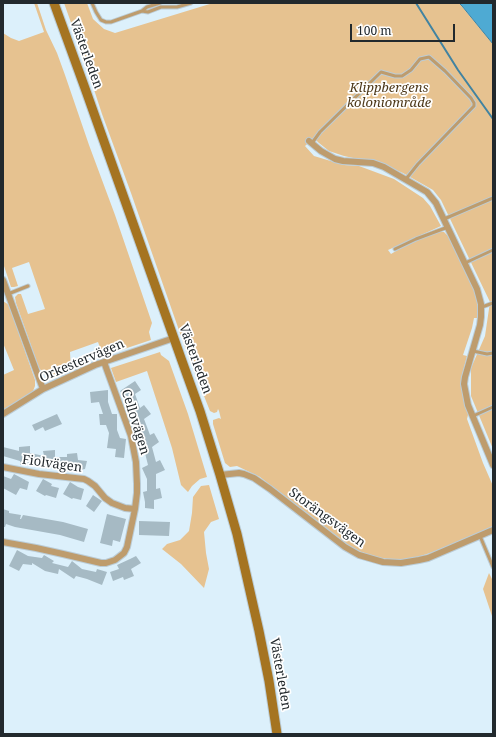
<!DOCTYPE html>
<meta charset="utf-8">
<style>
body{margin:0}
#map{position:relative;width:496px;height:737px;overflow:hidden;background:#dcf0fb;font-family:"Noto Serif",serif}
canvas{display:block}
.frame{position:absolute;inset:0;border:4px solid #22292d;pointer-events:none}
.scale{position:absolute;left:350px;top:24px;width:105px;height:18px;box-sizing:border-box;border:2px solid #22292d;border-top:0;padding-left:5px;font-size:12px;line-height:14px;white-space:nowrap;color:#22292d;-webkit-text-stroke:3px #fff;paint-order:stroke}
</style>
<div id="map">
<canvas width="496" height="737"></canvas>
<div class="frame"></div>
<div class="scale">100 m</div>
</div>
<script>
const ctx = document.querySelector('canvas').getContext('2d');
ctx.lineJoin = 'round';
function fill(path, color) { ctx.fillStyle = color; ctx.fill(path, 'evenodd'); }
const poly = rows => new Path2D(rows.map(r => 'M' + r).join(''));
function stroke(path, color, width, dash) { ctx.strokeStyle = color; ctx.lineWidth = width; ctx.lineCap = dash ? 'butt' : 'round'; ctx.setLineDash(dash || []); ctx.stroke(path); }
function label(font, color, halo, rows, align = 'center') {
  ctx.font = font + ' "Noto Serif",serif'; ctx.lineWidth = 3.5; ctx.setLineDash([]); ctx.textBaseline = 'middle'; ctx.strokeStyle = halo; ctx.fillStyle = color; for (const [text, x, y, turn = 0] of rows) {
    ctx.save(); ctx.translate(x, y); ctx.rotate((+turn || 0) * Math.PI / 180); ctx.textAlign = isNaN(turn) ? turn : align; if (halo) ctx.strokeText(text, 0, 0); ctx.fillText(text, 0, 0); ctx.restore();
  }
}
const green = poly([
 [34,3,37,3,46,30,57,53,65,75,89,145,115,215,152,323,149,332,151,340,103,356,98,342,70,352,71,370,58,376,46,376,39,368,16,303,15,297,18,294,21,294,28,314,45,309,29,262,12,268,18,286,14,287,11,287,3,263,3,33,11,38,19,41,44,32],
 [64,3,87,3,93,19,104,29,115,33,213,3,459,3,493,44,493,449,471,396,471,368,485,336,490,302,441,200,433,190,403,173,381,164,344,156,329,151,319,143,314,138,305,146,314,156,344,165,359,166,394,179,423,198,430,206,441,226,388,250,391,254,406,245,438,232,444,232,451,239,476,293,479,310,480,318,474,318,472,328,463,355,467,356,461,379,463,394,469,411,467,419,483,463,493,486,493,527,442,549,415,558,394,560,374,557,359,551,343,543,260,477,237,466,230,467,225,463,213,424,213,420,219,418,221,419,219,411,218,409,217,412,214,413,210,411,204,396,181,336,131,193,102,114,84,59],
 [3,301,9,305,35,380,35,386,33,391,30,395,3,410,3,375,14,370,3,343],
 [160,352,161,355,169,361,188,414,207,477,200,479,192,486,188,492,181,485,172,448,147,371,116,382,111,368],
 [209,485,219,519,211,522,204,532,206,553,209,569,204,588,181,564,162,549,167,544,180,540,189,531,192,513,193,497,201,486],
 [489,573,493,581,493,619,483,589]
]);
const water = poly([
 [459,3,493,3,493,44,462,6,459,3]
]);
const stream = poly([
 [416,3,458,70,493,119]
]);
const building = poly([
 [135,381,141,390,135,394,140,408,144,405,151,414,144,419,150,435,154,433,159,442,152,447,156,462,160,460,165,470,156,474,156,489,160,488,162,498,154,500,154,509,145,508,145,502,143,492,147,491,147,479,142,468,148,465,145,453,138,442,142,439,137,426,130,415,133,413,129,404,120,391],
 [108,390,108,402,112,414,117,414,117,430,120,438,126,439,124,458,115,457,116,449,107,448,109,433,106,425,100,425,99,414,103,414,99,402,91,403,90,392],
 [57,414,62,424,45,431,43,427,35,431,32,425],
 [30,446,30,453,44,456,43,451,55,450,55,457,67,457,67,454,77,453,78,460,87,461,85,469,69,472,68,465,56,466,56,467,45,468,45,465,31,463,31,464,20,465,20,461,3,456,3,447,19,451,19,447],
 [14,474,29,482,27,490,20,488,16,495,3,488,3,476,11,479],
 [43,479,52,484,51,486,59,488,56,498,46,495,45,496,36,491],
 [70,482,78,487,84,489,81,500,73,498,72,499,63,494],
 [93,495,102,501,94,512,86,506],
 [3,509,9,511,9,513,21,515,20,519,21,519,23,515,63,522,88,529,84,542,60,535,15,527,6,524,5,527,3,527],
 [107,514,126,519,120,542,113,540,112,546,100,543],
 [139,521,170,522,169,536,139,535],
 [17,550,28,556,42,558,44,555,54,561,52,563,68,567,72,561,82,569,96,572,97,569,107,572,102,585,87,579,76,576,74,579,59,569,58,574,45,571,32,563,32,565,23,564,19,571,9,566],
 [136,556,141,563,131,569,134,576,124,580,123,577,113,581,110,572,119,569,117,565,130,559]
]);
const lane = poly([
 [92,3,96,12,101,20,106,22,111,22,142,11,148,12,161,7,177,7,191,3],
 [142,11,147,7,160,3],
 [312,143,320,132,381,72,395,76,402,76,411,70,420,59,429,57,445,71,471,98,474,103,474,106,418,164,406,179],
 [444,219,493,198],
 [395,249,416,239,448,227],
 [465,263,493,250],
 [8,294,28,286],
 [482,307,493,303],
 [473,351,487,354,493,353],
 [473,416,493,407],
 [480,536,493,567]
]);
const street = poly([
 [309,141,321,151,335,159,343,161,373,163,384,167,427,192,436,203,477,289,481,304,481,317,480,325,465,377,464,384,468,405,493,465],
 [3,280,43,389],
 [3,414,43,389,95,365,174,338],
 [3,467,39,474,84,479,88,481,95,486,105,498,112,503,125,508,135,509],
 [220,475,239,473,244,474,254,478,270,489,345,547,359,555,383,562,401,563,419,560,428,558,493,530],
 [3,542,36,548,63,554,101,563,106,563,115,560,124,553,127,547,135,509,137,493,137,484,136,462,131,436,104,362]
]);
const secondary = poly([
 [54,3,86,91,182,361,200,411,220,475,237,534,259,631,269,681,277,734]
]);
const streetNames = [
 ["Västerleden",86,54,70],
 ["Västerleden",195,359,70],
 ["Orkestervägen",82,361,-23],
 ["Cellovägen",135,422,73],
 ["Fiolvägen",52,464,8],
 ["Storängsvägen",327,518,36],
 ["Västerleden",280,674,80]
];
const parkNames = [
 ["Klippbergens",389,88],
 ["koloniområde",389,103]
];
fill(green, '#e6c290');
fill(water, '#4eaad3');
stroke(water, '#4183a1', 1);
stroke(stream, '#4183a1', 2);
fill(building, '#a6bac4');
stroke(lane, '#bbccd6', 5);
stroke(street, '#bbccd6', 8);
stroke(secondary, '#bbccd6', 11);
stroke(lane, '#be9c6d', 3);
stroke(street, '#be9c6d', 6);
stroke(secondary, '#a57421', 9);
label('13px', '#22292d', '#fff', streetNames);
label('italic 13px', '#4d3819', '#fff', parkNames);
</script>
